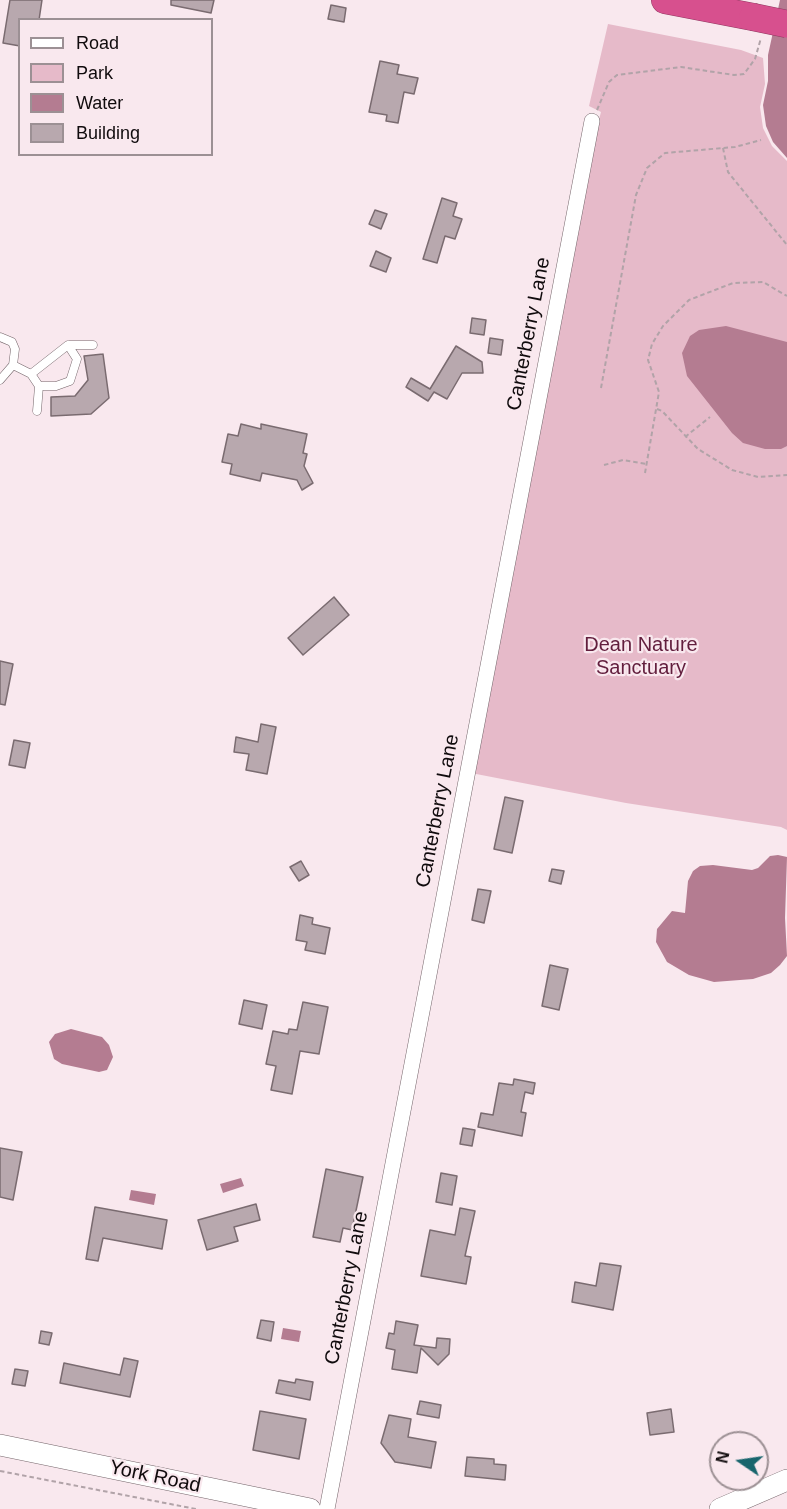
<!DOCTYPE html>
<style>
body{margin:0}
#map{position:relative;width:787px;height:1509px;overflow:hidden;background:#f9e8ee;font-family:Arial,sans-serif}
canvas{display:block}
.legend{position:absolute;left:18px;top:18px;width:195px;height:138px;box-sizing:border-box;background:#f9e8ee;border:2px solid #9c9094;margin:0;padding:8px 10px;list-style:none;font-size:18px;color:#100b0d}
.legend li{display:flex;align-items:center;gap:12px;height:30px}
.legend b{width:30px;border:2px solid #9c9094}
.north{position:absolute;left:709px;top:1431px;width:60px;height:60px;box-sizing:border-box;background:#f9e8ee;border:2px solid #9c9094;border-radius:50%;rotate:283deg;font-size:16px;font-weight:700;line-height:24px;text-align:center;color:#100b0d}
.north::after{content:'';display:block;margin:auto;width:21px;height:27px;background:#18656d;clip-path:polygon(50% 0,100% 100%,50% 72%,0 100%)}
</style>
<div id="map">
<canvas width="787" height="1509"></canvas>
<ul class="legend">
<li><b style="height:8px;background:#fff"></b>Road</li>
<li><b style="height:16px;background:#e6bac9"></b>Park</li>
<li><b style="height:16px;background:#b47c91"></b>Water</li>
<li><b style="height:16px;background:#b8a8ae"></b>Building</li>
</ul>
<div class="north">N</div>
</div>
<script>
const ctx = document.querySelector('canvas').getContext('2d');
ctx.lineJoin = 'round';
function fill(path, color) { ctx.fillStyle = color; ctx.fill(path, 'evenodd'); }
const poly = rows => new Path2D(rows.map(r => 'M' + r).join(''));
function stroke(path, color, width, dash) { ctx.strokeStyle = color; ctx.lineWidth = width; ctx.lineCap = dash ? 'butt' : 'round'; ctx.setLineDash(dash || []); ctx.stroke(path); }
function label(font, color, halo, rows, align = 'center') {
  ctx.font = font + ' Arial,sans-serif'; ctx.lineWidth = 4.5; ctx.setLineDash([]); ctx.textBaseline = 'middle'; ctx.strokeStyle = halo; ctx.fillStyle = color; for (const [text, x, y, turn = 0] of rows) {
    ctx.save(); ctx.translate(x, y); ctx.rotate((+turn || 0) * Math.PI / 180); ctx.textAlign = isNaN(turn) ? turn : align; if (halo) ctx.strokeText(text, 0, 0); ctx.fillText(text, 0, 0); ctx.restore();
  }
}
const green = poly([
 [608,24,741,50,763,58,765,84,760,107,763,128,772,146,787,161,787,830,781,827,626,803,471,773,587,167,601,112,589,106]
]);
const water = poly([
 [780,0,787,0,787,158,773,142,766,126,763,105,768,81,768,55],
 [726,326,787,342,787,446,781,449,765,449,743,443,732,433,687,376,682,353,690,336,699,330],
 [778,855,787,857,785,918,787,956,780,965,771,973,753,979,714,982,689,975,667,962,656,942,657,929,672,911,685,913,688,881,693,871,700,866,713,865,752,870,758,868,770,856],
 [71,1029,102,1037,109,1045,113,1057,107,1070,99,1072,62,1064,54,1059,49,1042,55,1034],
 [241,1178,244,1186,223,1193,220,1184],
 [131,1190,156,1194,154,1205,129,1200],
 [283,1328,301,1331,299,1342,281,1339]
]);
const building = poly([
 [10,0,42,0,39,20,20,20,20,46,3,43,10,0],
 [171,0,214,0,211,13,171,5,171,0],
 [331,5,346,8,344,22,328,19,331,5],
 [380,61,399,65,397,74,418,78,414,94,404,92,398,123,386,121,387,115,369,112,380,61],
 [442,198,457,203,453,216,462,219,455,239,445,236,437,263,423,259,442,198],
 [375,210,387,214,381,229,369,224,375,210],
 [376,251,391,258,386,272,370,266,376,251],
 [472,318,486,320,484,335,470,333,472,318],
 [490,338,503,340,501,355,488,353,490,338],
 [456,346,482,362,483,373,462,373,447,399,434,392,428,401,406,387,411,378,430,389,456,346],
 [103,354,109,398,91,414,51,416,51,397,75,396,88,380,84,356,103,354],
 [241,424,261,429,261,424,307,434,303,453,307,454,304,466,313,483,302,490,297,480,262,473,260,481,230,474,232,464,222,462,228,434,238,436,241,424],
 [334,597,349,615,303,655,288,638,334,597],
 [0,661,13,664,5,705,0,704,0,661],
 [261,724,276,727,267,774,246,770,249,754,234,752,236,737,258,742,261,724],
 [14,740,30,743,25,768,9,765,14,740],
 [505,797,523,801,512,853,494,849,505,797],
 [301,861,309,875,299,881,290,867,301,861],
 [552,869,564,871,561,884,549,881,552,869],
 [478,889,491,891,484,923,472,920,478,889],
 [300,915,313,918,312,924,330,928,325,954,305,950,307,942,296,940,300,915],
 [550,965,568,969,559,1010,542,1006,550,965],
 [244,1000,267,1005,262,1029,239,1024,244,1000],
 [303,1002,328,1007,319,1054,300,1051,292,1094,271,1090,276,1066,266,1064,273,1031,288,1034,289,1029,297,1030,303,1002],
 [514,1079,535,1083,533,1094,525,1092,521,1112,526,1113,522,1136,478,1127,481,1113,493,1115,499,1083,513,1085,514,1079],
 [463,1128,475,1130,472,1146,460,1144,463,1128],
 [0,1148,22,1152,13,1200,0,1197,0,1148],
 [326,1169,363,1177,352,1230,343,1228,340,1242,313,1237,326,1169],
 [441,1173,457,1176,452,1205,436,1202,441,1173],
 [256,1204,260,1220,234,1227,238,1241,207,1250,198,1220,256,1204],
 [95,1207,167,1220,162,1249,103,1238,98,1261,86,1259,95,1207],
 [460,1208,475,1211,465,1256,471,1257,466,1284,421,1276,430,1230,455,1235,460,1208],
 [600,1263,621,1266,613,1310,572,1302,575,1282,596,1286,600,1263],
 [261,1320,274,1322,271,1341,257,1338,261,1320],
 [396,1321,418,1325,414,1345,436,1348,437,1338,450,1339,449,1354,438,1365,421,1348,417,1373,392,1369,395,1350,386,1348,389,1333,394,1334,396,1321],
 [41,1331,52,1333,49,1345,39,1343,41,1331],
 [124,1358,138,1361,130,1397,60,1383,64,1363,120,1375,124,1358],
 [15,1369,28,1371,25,1386,12,1384,15,1369],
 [296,1379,313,1382,310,1400,276,1393,279,1380,295,1383,296,1379],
 [420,1401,441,1405,439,1418,417,1414,420,1401],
 [671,1409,674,1432,650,1435,647,1413,671,1409],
 [260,1411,306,1419,299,1459,253,1450,260,1411],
 [389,1415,411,1419,408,1437,436,1442,431,1468,395,1462,381,1443,389,1415],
 [467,1457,494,1459,494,1464,506,1465,505,1480,465,1476,467,1457]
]);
const path = poly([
 [597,110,609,82,617,75,681,67,734,75,744,74,755,59,761,38],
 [723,148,728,172,787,245],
 [601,388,636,195,647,168,665,153,735,147,761,140],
 [657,409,662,411,698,449,732,470,758,477,787,475],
 [685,437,710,417],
 [604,465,623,460,647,464],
 [645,473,659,392,648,360,652,344,663,326,689,300,733,283,763,282,787,296],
 [0,1471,196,1509]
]);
const lane = poly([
 [0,337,12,342,15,349,13,365,0,380],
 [13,365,31,374,39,386,37,411],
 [31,374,68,345,93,345],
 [39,386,56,386,70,381,77,359,68,345]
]);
const street = poly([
 [327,1509,592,121]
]);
const secondary = poly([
 [0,1445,310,1509],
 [720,1509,787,1480]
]);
const highway = poly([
 [665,0,753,17]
]);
const highwayBridge = poly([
 [753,17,787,24]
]);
const streetNames = [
 ["Canterberry Lane",529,334,-79],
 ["Canterberry Lane",438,811,-79],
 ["Canterberry Lane",347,1288,-79],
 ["York Road",155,1477,12]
];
const parkNames = [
 ["Dean Nature",641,645],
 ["Sanctuary",641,668]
];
fill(green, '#e6bac9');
fill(water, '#b47c91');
fill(building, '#b8a8ae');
stroke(building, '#7a6b70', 1.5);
stroke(lane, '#736469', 9);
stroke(street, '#736469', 16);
stroke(secondary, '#736469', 22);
stroke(highway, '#913861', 28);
stroke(path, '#b1a3a8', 2, [4.5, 3]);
stroke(lane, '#fff', 8);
stroke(street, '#fff', 15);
stroke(secondary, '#fff', 21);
stroke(highway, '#d7508e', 27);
stroke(highwayBridge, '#913861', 28, []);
stroke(highwayBridge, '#d7508e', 27);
label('20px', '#100b0d', '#f9e8ee', streetNames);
label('20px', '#621e3d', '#f9e8ee', parkNames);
</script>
